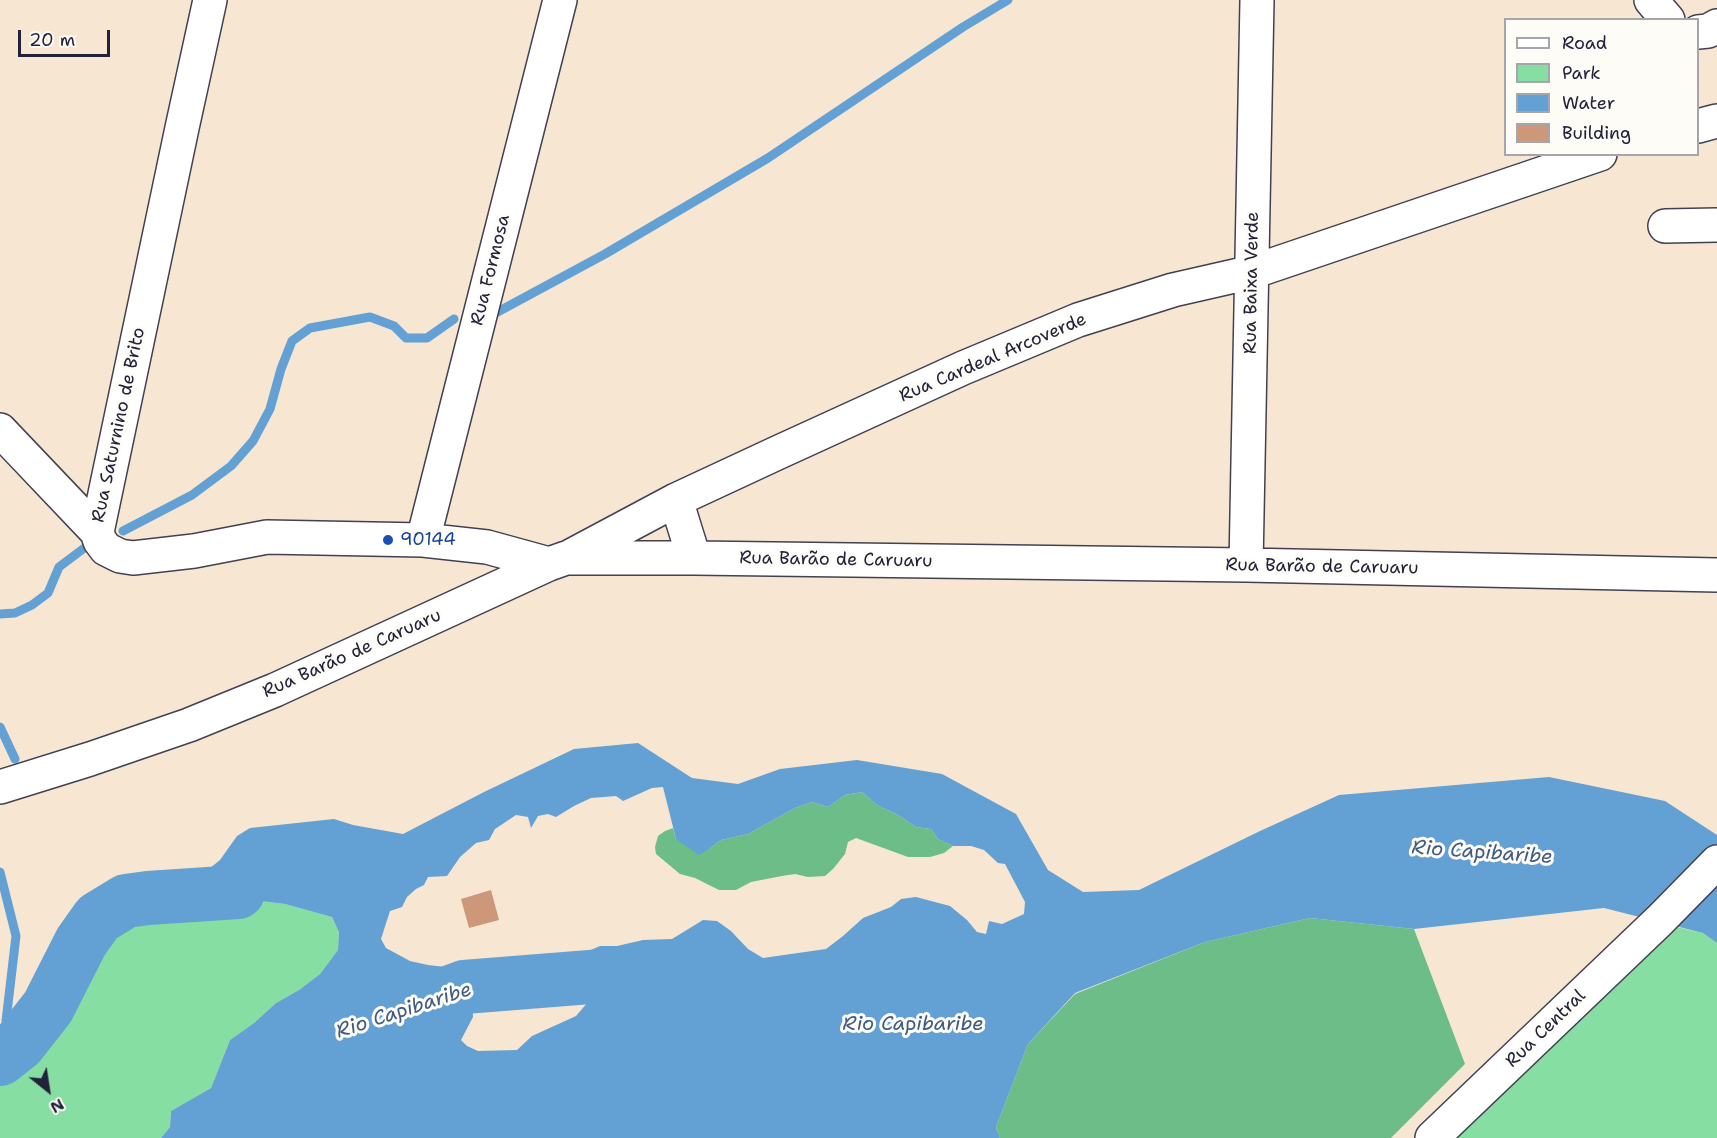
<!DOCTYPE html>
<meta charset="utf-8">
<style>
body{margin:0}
#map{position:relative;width:1717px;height:1138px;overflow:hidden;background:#f7e7d2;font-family:"Shantell Sans",sans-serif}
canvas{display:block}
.legend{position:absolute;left:1504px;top:18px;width:195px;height:138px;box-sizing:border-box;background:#fdfcf7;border:2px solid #a5a5ac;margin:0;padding:8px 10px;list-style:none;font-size:18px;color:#22223b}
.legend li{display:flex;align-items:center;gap:12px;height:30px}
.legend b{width:30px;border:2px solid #a5a5ac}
.north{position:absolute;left:18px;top:1060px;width:60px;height:60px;-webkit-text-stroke:4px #fdfcf7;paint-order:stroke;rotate:150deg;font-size:16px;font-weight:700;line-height:24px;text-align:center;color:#22223b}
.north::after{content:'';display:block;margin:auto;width:21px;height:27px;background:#22223b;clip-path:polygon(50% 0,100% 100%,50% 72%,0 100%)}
.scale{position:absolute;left:18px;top:30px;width:92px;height:27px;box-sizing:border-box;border:3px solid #22223b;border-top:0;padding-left:8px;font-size:18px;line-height:21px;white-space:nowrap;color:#22223b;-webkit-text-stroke:4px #fdfcf7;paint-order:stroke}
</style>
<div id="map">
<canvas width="1717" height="1138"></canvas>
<ul class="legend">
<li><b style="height:8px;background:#fff"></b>Road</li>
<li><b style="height:16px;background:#87dea2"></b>Park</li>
<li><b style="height:16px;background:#63a0d4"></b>Water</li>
<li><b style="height:16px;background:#cd9779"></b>Building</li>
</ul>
<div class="north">N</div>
<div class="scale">20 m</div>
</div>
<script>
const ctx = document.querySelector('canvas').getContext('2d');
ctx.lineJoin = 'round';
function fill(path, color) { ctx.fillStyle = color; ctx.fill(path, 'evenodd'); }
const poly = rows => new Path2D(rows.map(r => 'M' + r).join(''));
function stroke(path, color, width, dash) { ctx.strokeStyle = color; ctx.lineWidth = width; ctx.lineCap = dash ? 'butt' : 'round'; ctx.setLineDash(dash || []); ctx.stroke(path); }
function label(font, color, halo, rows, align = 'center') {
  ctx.font = font + ' "Shantell Sans",sans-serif'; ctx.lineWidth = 6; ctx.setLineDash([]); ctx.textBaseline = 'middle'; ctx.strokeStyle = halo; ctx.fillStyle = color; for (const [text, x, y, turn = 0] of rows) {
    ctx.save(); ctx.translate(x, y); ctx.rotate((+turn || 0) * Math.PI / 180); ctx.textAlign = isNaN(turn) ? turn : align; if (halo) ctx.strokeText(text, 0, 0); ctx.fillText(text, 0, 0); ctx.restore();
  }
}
const green = poly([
 [252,900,285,904,332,917,339,932,338,950,320,974,299,990,276,1003,254,1023,230,1040,211,1088,171,1111,170,1127,161,1138,0,1138,0,1071,26,1060,54,1031,71,1020,94,957,116,934,136,922,166,915,193,905],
 [1672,926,1703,933,1717,943,1717,1138,1453,1138]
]);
const forest = poly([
 [862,792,877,805,898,815,916,827,931,829,938,839,953,846,944,853,930,857,908,857,856,838,848,842,845,854,833,869,825,876,808,877,795,874,782,876,751,882,736,890,719,890,695,878,680,874,656,854,655,847,658,836,665,831,673,828,676,839,709,849,721,840,748,834,795,808,812,802,828,807,845,795],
 [1310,918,1414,929,1465,1064,1391,1138,1000,1138,996,1127,1028,1044,1075,994,1205,942]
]);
const water = poly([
 [638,743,692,778,738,784,780,769,857,760,942,774,1016,814,1048,870,1083,892,1139,890,1260,831,1339,795,1549,777,1665,801,1717,835,1717,943,1703,933,1604,908,1414,929,1310,918,1205,942,1075,993,1028,1044,996,1127,1000,1138,161,1138,170,1127,171,1111,211,1088,230,1040,254,1023,276,1003,299,990,320,974,338,950,339,932,332,917,285,904,252,900,193,905,166,915,136,922,116,934,94,957,71,1020,54,1031,26,1060,0,1071,0,1027,64,968,89,921,109,908,131,898,155,899,175,894,189,885,220,860,237,836,250,828,334,819,353,825,403,834,484,792,574,749],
 [663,787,676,839,699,855,709,849,721,840,748,834,795,808,812,802,828,807,845,795,862,792,877,805,898,815,916,827,931,829,938,839,953,846,971,846,984,850,998,863,1005,864,1025,902,1024,914,1002,924,989,921,986,934,977,932,967,920,950,906,916,897,901,899,891,907,863,918,843,936,826,949,763,958,748,949,731,931,717,921,703,920,672,939,643,940,617,946,600,946,544,970,555,972,557,987,583,986,588,1002,576,1016,532,1036,517,1050,478,1051,467,1046,461,1040,473,1017,472,997,464,980,454,968,428,965,410,961,386,948,381,939,390,911,402,907,407,897,416,889,424,885,428,877,447,876,460,857,476,843,489,840,495,829,516,815,528,817,531,828,538,816,548,814,556,817,574,806,591,798,616,796,623,801,652,788]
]);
const stream = poly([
 [492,315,605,254,768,158,963,27,1008,0],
 [123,531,192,495,231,466,253,441,270,409,281,369,292,341,310,328,370,317,394,326,406,338,427,338,454,319],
 [0,614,15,613,32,605,48,593,59,567,87,546],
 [0,727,15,759],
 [0,872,16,936,6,1021,10,1032]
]);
const river = poly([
 [398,1011,464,987,628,974],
 [0,1059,19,1044,48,1007,81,942,98,918,126,901,148,898,238,892]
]);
const building = poly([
 [491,890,499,920,469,928,461,899]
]);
const street = poly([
 [210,0,182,128,97,532,100,541,106,549,120,556,133,558,194,551,267,537,423,540,487,547,549,564],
 [1651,0,1668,20],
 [1698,32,1708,31,1717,26],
 [1698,126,1717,121],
 [1665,226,1717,225],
 [0,430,97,532],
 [676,500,694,558],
 [423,540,560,0],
 [571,556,676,500,777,453,963,368,1078,320,1173,290,1252,272,1600,154],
 [1246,565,1257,0],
 [0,787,90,759,189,725,275,690,549,564,566,558,694,558,1246,565,1717,575],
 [1432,1138,1660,920,1717,862]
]);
const markers = [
 [388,540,6,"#1a4fb4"]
];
const streetNames = [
 ["Rua Formosa",491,270,-76],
 ["Rua Baixa Verde",1252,283,-89],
 ["Rua Cardeal Arcoverde",993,358,-23],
 ["Rua Saturnino de Brito",119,425,-78],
 ["Rua Barão de Caruaru",836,560,1],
 ["Rua Barão de Caruaru",1322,567,1],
 ["Rua Barão de Caruaru",352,654,-24],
 ["Rua Central",1546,1029,-44]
];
const transitNames = [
 ["90144",400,540]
];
const waterNames = [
 ["Rio Capibaribe",1482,853,4],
 ["Rio Capibaribe",404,1011,-18],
 ["Rio Capibaribe",913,1025]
];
fill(green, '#87dea2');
fill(forest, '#6dbd88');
fill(water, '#63a0d4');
stroke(stream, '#63a0d4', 9);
stroke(river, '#63a0d4', 54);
fill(building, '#cd9779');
stroke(street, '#424052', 36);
stroke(street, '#fff', 33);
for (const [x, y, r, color] of markers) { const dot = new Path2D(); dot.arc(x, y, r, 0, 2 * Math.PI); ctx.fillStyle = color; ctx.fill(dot); stroke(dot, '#fdfcf7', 2); }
label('18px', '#22223b', '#fdfcf7', streetNames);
label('18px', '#164399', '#fdfcf7', transitNames, 'left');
label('italic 20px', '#3f5b80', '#fdfcf7', waterNames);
</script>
